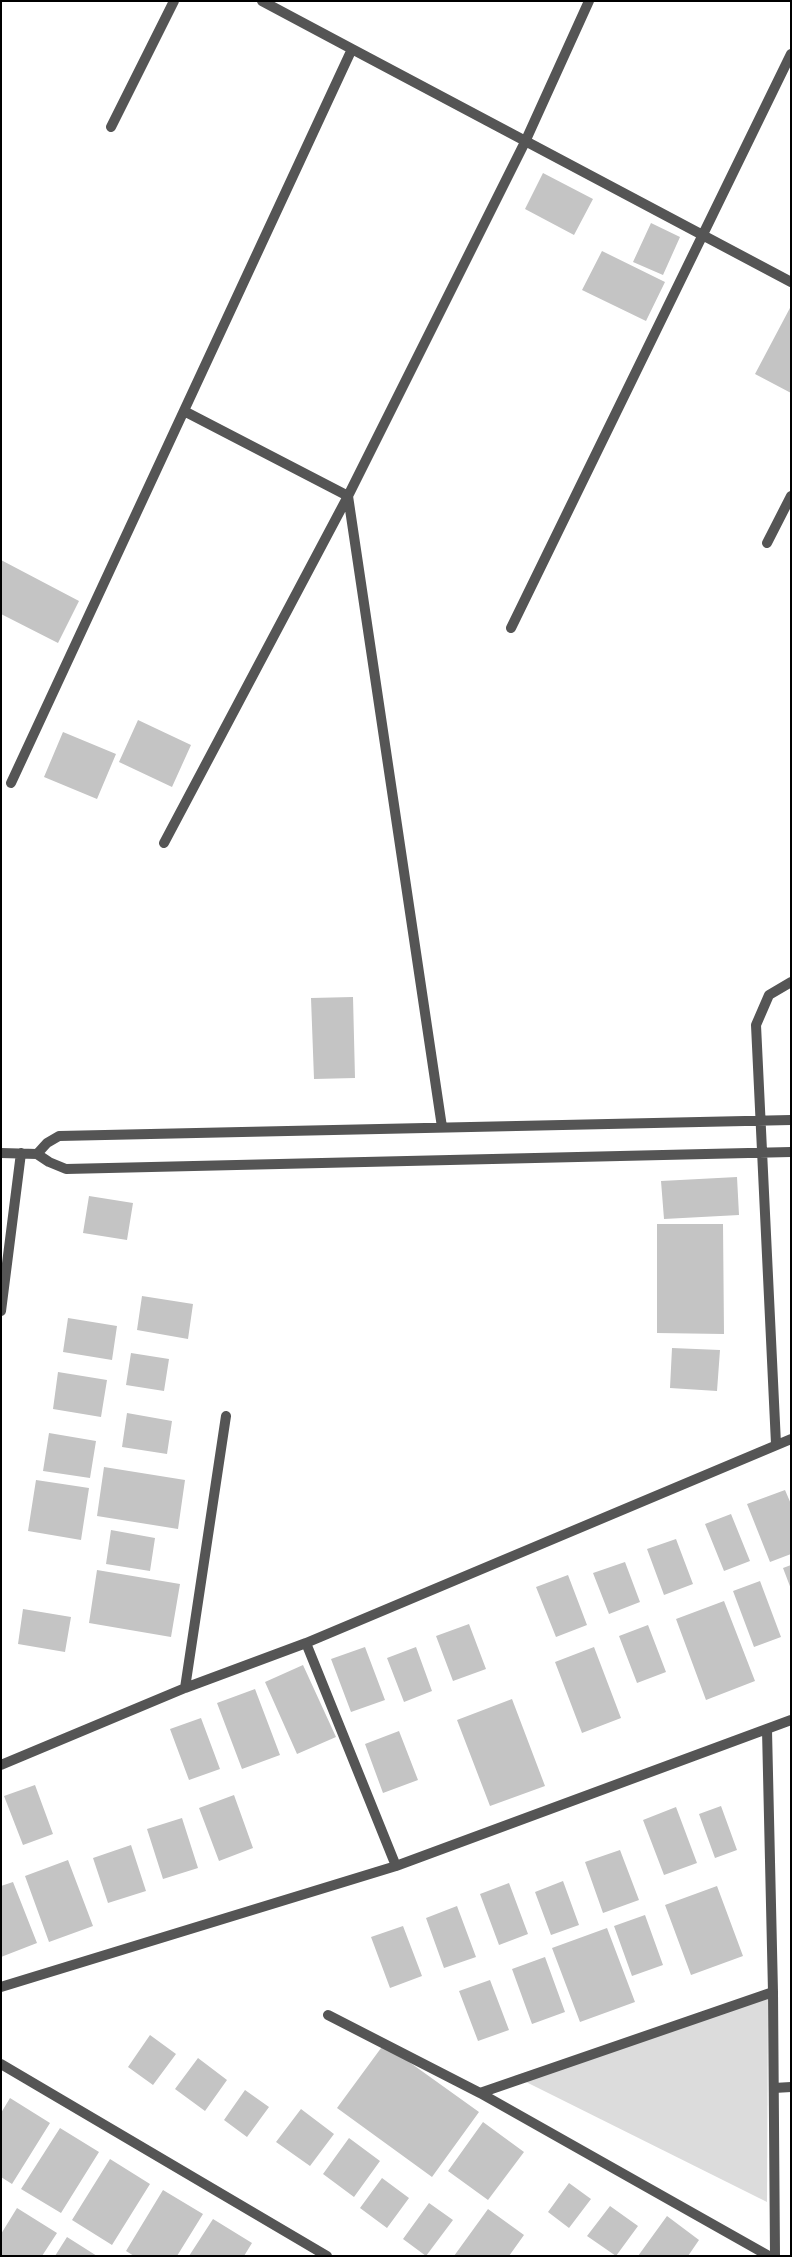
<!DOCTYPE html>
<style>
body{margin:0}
#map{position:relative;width:792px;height:2257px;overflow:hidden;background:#fff;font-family:Helvetica,sans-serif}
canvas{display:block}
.frame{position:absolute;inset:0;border:2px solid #000;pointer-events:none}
</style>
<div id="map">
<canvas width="792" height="2257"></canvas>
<div class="frame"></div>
</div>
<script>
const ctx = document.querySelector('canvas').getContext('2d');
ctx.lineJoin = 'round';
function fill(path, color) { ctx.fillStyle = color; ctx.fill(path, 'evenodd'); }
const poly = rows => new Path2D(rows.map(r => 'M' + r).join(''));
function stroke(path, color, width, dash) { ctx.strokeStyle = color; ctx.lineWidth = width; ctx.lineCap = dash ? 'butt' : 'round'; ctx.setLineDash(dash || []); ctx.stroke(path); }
const green = poly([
 [768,1995,767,2202,514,2076]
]);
const building = poly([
 [543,173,593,199,574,235,525,209],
 [651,223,680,237,663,275,633,262],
 [602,251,665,282,646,321,582,290],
 [791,306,791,393,755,374],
 [1,560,79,601,58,643,1,614],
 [138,720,191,745,172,787,119,762],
 [63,732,116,754,97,799,44,777],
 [353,997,355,1078,314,1079,311,998],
 [737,1177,739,1215,664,1219,661,1181],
 [89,1196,133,1203,127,1240,83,1233],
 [657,1224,723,1224,724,1334,657,1333],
 [142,1296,193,1304,188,1339,137,1330],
 [68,1318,117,1326,112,1360,63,1352],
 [672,1348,720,1350,717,1391,670,1388],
 [131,1353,169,1359,164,1391,126,1385],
 [58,1372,107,1380,101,1417,53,1409],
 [127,1413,172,1421,167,1454,122,1447],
 [49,1433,96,1441,90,1478,43,1471],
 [104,1467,185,1480,178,1529,97,1516],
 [36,1480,89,1488,81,1540,28,1531],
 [785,1490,791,1504,791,1554,770,1562,747,1504],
 [731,1514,750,1561,724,1571,705,1524],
 [111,1530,155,1538,150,1571,106,1564],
 [676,1539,693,1584,664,1595,647,1549],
 [625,1562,640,1602,609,1614,593,1573],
 [791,1565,791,1589,783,1568],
 [97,1570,180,1584,171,1637,89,1623],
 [568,1575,587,1625,556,1637,536,1587],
 [760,1581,781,1637,754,1647,733,1591],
 [724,1601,755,1681,706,1700,676,1619],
 [23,1609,71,1617,65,1652,18,1644],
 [469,1624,486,1669,453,1681,436,1636],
 [648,1625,666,1672,637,1683,619,1636],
 [365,1647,385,1700,351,1712,331,1659],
 [416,1647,432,1691,404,1702,387,1658],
 [594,1647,621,1718,582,1733,555,1662],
 [303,1665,336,1737,297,1754,265,1682],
 [255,1689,280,1755,242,1769,217,1703],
 [512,1699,545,1786,490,1806,457,1720],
 [201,1718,220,1769,189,1780,170,1729],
 [399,1731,418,1780,383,1793,365,1744],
 [35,1785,53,1834,23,1845,4,1796],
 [234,1795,253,1848,219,1861,199,1808],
 [721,1806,737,1850,715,1858,699,1814],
 [676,1807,697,1863,664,1875,643,1820],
 [182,1818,198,1868,163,1879,147,1829],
 [131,1845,146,1891,108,1903,93,1858],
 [620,1850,639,1900,603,1913,585,1862],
 [68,1860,93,1926,49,1942,25,1876],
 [563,1881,579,1925,551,1935,535,1892],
 [13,1882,37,1943,1,1957,1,1886],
 [509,1883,528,1934,499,1945,480,1894],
 [717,1886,743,1956,691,1975,665,1905],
 [457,1906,476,1957,444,1968,426,1918],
 [645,1915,663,1965,632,1976,614,1926],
 [403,1926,422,1976,390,1988,371,1937],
 [607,1928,635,2002,580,2022,552,1948],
 [545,1957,565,2012,532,2024,512,1969],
 [490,1980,509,2030,478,2041,459,1991],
 [150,2035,176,2054,153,2085,128,2067],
 [384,2044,479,2112,432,2177,337,2108],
 [198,2058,227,2080,205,2111,175,2089],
 [245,2090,269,2107,247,2137,224,2120],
 [10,2098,50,2123,12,2184,1,2177,1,2113],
 [301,2109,334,2134,310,2166,276,2142],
 [483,2122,524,2152,488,2200,448,2171],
 [60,2128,99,2152,61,2213,21,2189],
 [349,2138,380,2161,354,2197,323,2174],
 [110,2159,150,2184,112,2245,72,2220],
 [382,2178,409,2198,387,2228,360,2208],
 [569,2183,591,2199,569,2228,548,2212],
 [163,2190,203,2214,177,2256,134,2256,126,2251],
 [429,2203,453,2220,426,2256,403,2239],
 [610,2206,638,2226,616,2256,587,2236],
 [17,2208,57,2233,42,2256,1,2256,1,2234],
 [488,2209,524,2235,509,2256,454,2256],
 [667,2216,699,2240,688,2256,638,2256],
 [213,2219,252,2243,244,2256,189,2256],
 [67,2237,97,2256,55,2256]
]);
const minor = poly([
 [262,1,352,49],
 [111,127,174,1],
 [184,411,348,496,442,1127],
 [767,543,791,496],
 [511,628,791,54],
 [11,783,352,49,791,282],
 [164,843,348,496,525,142,589,1],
 [1,1153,37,1154,49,1162,66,1169,791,1152],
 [37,1154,47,1143,59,1136,791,1120],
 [1,1311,21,1153],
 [776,1444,756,1025,769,995,791,982],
 [306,1643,396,1866],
 [185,1688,226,1416],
 [767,1730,773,1992,775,2256],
 [1,1765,185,1688,306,1643,791,1439],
 [1,1987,396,1866,791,1720],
 [328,2015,480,2093,769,2256],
 [1,2064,327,2256],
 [774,2088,791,2087],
 [480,2093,773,1992]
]);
fill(green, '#dcdcdc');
fill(building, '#c4c4c4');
stroke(minor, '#555', 10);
</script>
